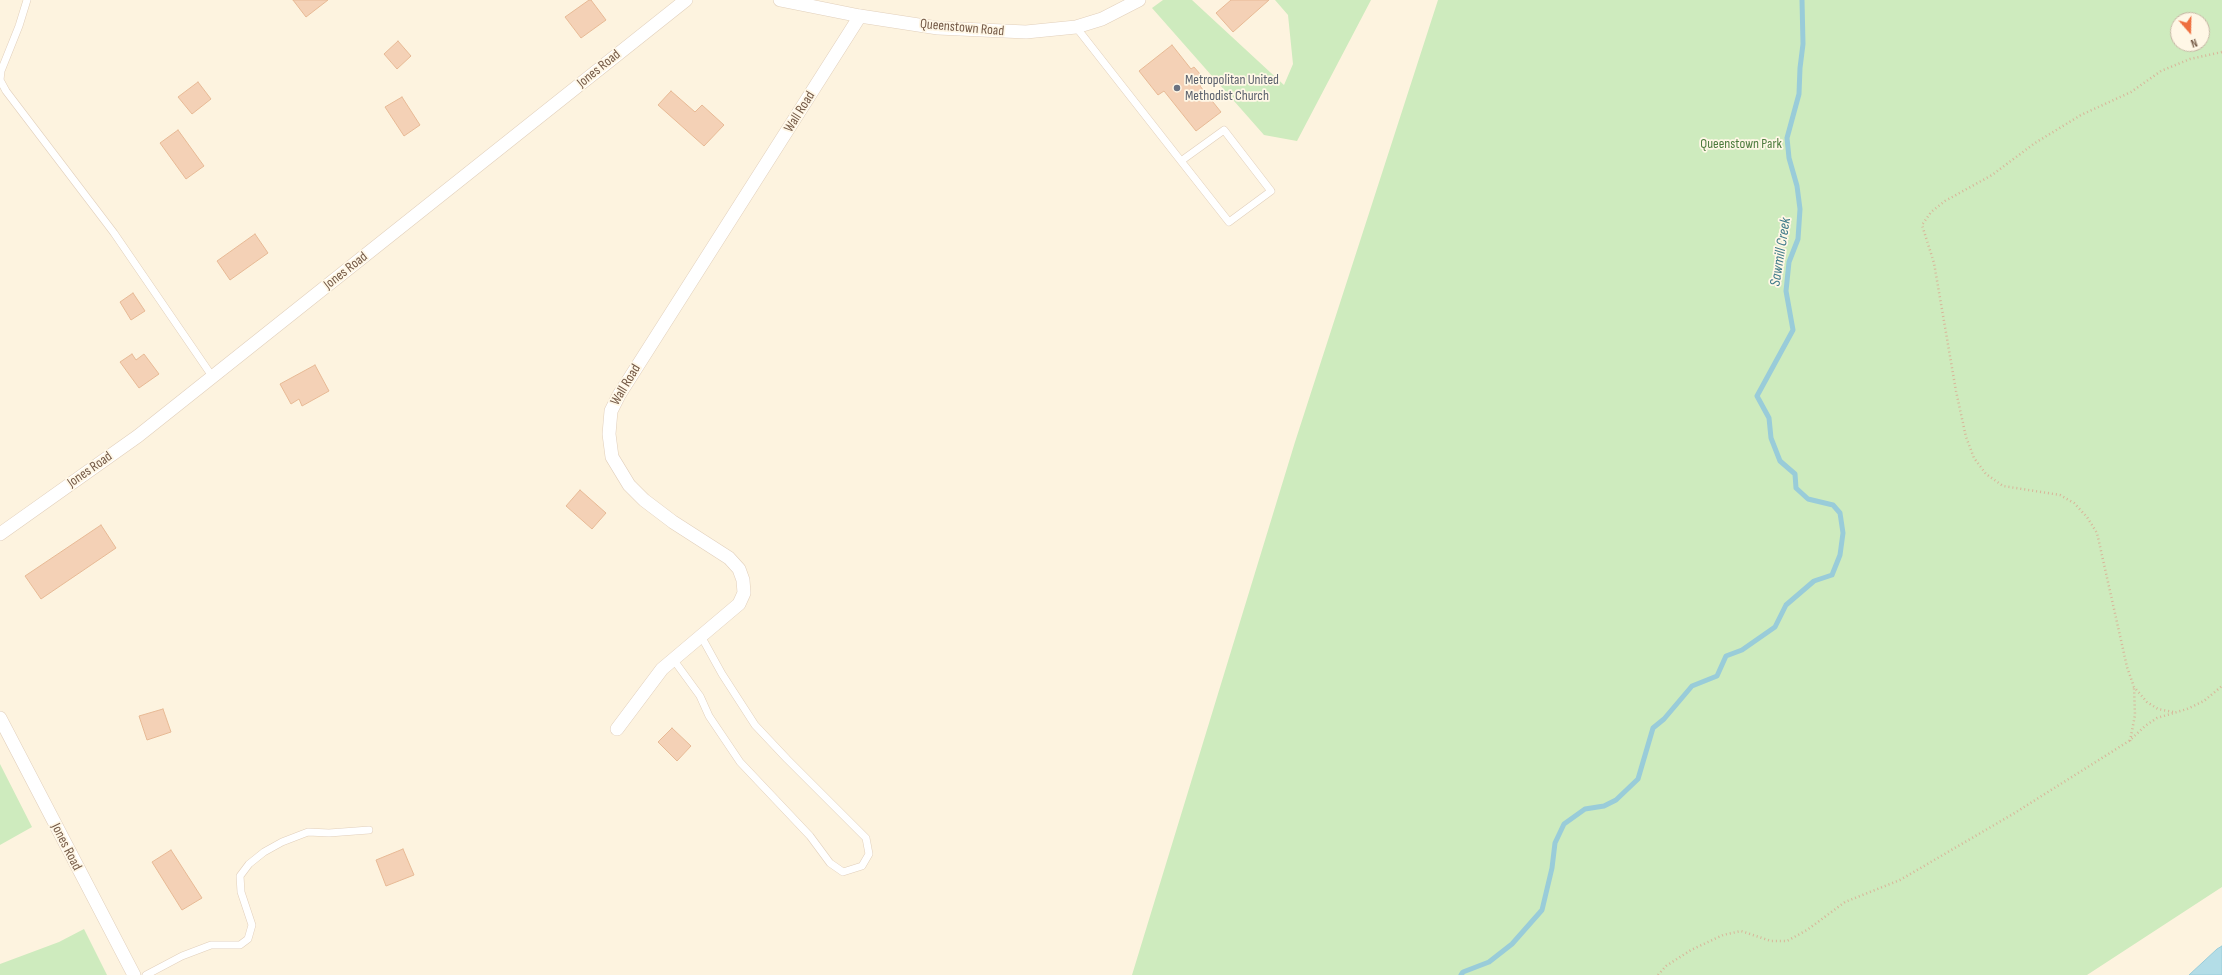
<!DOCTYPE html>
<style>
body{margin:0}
#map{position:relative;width:2222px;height:975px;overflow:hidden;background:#fdf3df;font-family:"Sofia Sans Condensed",sans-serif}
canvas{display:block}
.north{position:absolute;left:2170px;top:12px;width:40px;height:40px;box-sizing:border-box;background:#fff7e6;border:1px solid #c7b8a6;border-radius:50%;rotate:160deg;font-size:11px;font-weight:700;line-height:16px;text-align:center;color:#745946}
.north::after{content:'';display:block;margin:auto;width:14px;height:18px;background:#ee6e3e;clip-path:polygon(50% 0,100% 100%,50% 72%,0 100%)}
</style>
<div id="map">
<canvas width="2222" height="975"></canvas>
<div class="north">N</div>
</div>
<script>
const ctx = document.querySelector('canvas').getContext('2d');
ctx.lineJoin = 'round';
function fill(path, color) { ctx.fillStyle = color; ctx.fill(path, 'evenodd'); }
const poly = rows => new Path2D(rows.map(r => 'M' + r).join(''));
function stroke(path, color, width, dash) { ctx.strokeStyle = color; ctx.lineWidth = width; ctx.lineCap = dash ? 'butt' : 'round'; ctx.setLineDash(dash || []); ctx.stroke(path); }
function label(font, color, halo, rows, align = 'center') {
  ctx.font = font + ' "Sofia Sans Condensed",sans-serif'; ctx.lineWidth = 3.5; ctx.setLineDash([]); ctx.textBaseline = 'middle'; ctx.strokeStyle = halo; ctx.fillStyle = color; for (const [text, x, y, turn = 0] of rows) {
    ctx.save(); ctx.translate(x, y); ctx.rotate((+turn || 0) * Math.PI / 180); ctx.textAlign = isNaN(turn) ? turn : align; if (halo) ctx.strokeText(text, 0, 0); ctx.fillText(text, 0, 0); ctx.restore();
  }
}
const green = poly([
 [1163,0,1192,0,1284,85,1293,64,1288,15,1275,0,1371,0,1297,141,1264,135,1152,8],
 [1438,0,2222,0,2222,887,2087,975,1132,975,1295,442],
 [2178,20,2202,20,2202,44,2178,44],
 [0,764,32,827,0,845],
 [84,929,107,975,0,975,0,964,59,942]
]);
const water = poly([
 [2222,946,2222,975,2189,975,2217,949,2222,946]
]);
const stream = poly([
 [1461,975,1463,972,1489,962,1512,944,1542,910,1552,868,1555,843,1564,824,1585,809,1604,806,1616,800,1638,779,1653,728,1664,719,1692,686,1717,676,1726,656,1742,650,1775,627,1786,605,1814,581,1832,575,1840,555,1843,533,1840,513,1833,505,1808,499,1796,488,1795,474,1780,461,1771,438,1769,418,1757,396,1793,330,1786,291,1789,262,1798,239,1800,209,1797,186,1789,158,1787,138,1799,94,1800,68,1803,44,1802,0]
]);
const building = poly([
 [293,0,328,0,306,17,293,0],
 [589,0,591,0,606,20,581,38,565,17,589,0],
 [1231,0,1269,0,1233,32,1216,13,1231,0],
 [398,41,411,56,397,69,384,54,398,41],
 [1172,45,1191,69,1194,67,1206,81,1200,86,1221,112,1196,131,1164,91,1158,95,1139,71,1172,45],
 [198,82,211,99,192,114,178,97,198,82],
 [671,91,695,112,702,105,724,125,704,146,658,105,671,91],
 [402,97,420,125,404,136,385,107,402,97],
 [178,130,204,166,186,179,160,143,178,130],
 [255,234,268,253,230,280,217,261,255,234],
 [133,293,145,311,131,320,120,302,133,293],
 [132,354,136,360,144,354,159,374,139,388,120,362,132,354],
 [315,365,329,391,302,406,299,399,291,404,280,384,315,365],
 [580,490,606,513,592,529,566,506,580,490],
 [101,525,116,548,41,599,25,576,101,525],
 [163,709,171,732,147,740,139,716,163,709],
 [672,728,691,746,677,761,658,742,672,728],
 [403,849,414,875,386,886,376,860,403,849],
 [171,850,202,898,182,910,152,862,171,850]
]);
const path = poly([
 [2173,712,2158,709,2147,702,2134,687,2127,667,2097,533,2087,517,2074,503,2060,495,2003,486,1986,474,1974,458,1966,437,1956,391,1934,263,1922,225,1931,212,1945,201,1992,175,2035,143,2081,115,2131,92,2161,71,2190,59,2222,52],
 [2130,741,2135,715,2134,687],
 [1658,975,1666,966,1691,950,1723,935,1741,931,1771,941,1787,941,1807,930,1845,902,1900,880,2013,814,2129,741,2145,726,2157,718,2187,709,2204,701,2222,686]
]);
const lane = poly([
 [27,0,19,26,1,71,0,80,6,91,114,233,212,376],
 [1076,27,1181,161,1229,222,1271,191,1224,130,1181,161],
 [673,659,700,696,709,716,740,762,810,836,830,863,843,872,862,866,869,854,866,838,787,759,755,725,722,674,701,636],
 [146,975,182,956,211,945,240,945,248,939,252,925,241,892,240,876,249,864,264,852,282,842,308,832,329,833,369,830]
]);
const street = poly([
 [780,0,860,16,938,28,1026,32,1076,27,1102,19,1139,0],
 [0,534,138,436,686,0],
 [0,718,134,975],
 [617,729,662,669,739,604,744,593,743,580,739,569,729,558,673,522,644,500,629,485,612,457,609,434,611,411,619,395,860,16]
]);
const markers = [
 [1177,88,4,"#6b7280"]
];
const streetNames = [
 ["Queenstown Road",962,28,5],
 ["Jones Road",599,69,-39],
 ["Wall Road",800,112,-58],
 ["Jones Road",346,271,-38],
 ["Wall Road",626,385,-59],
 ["Jones Road",90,470,-35],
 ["Jones Road",66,847,63]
];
const worshipNames = [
 ["Metropolitan United",1185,80],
 ["Methodist Church",1185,96]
];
const parkNames = [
 ["Queenstown Park",1741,144]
];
const waterNames = [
 ["Sawmill Creek",1781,252,-81]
];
fill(green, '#ceebbe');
fill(water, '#b3dde7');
stroke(water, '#99ccd9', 1);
stroke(stream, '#99ccd9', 5);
fill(building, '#f4d1b6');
stroke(building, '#e7b995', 1);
stroke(lane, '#e1cfbb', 8);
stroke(street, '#e1cfbb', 14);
stroke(path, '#d8b599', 2.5, [1, 3]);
stroke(lane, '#fff', 7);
stroke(street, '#fff', 13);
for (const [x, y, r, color] of markers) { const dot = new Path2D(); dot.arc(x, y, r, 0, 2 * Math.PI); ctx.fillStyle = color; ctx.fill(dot); stroke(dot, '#fff7e6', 1.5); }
label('14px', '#745946', '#fff7e6', streetNames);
label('14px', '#5b616d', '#fff7e6', worshipNames, 'left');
label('14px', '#4c7b3d', '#fff7e6', parkNames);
label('italic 15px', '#3f7a8a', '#fff7e6', waterNames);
</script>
